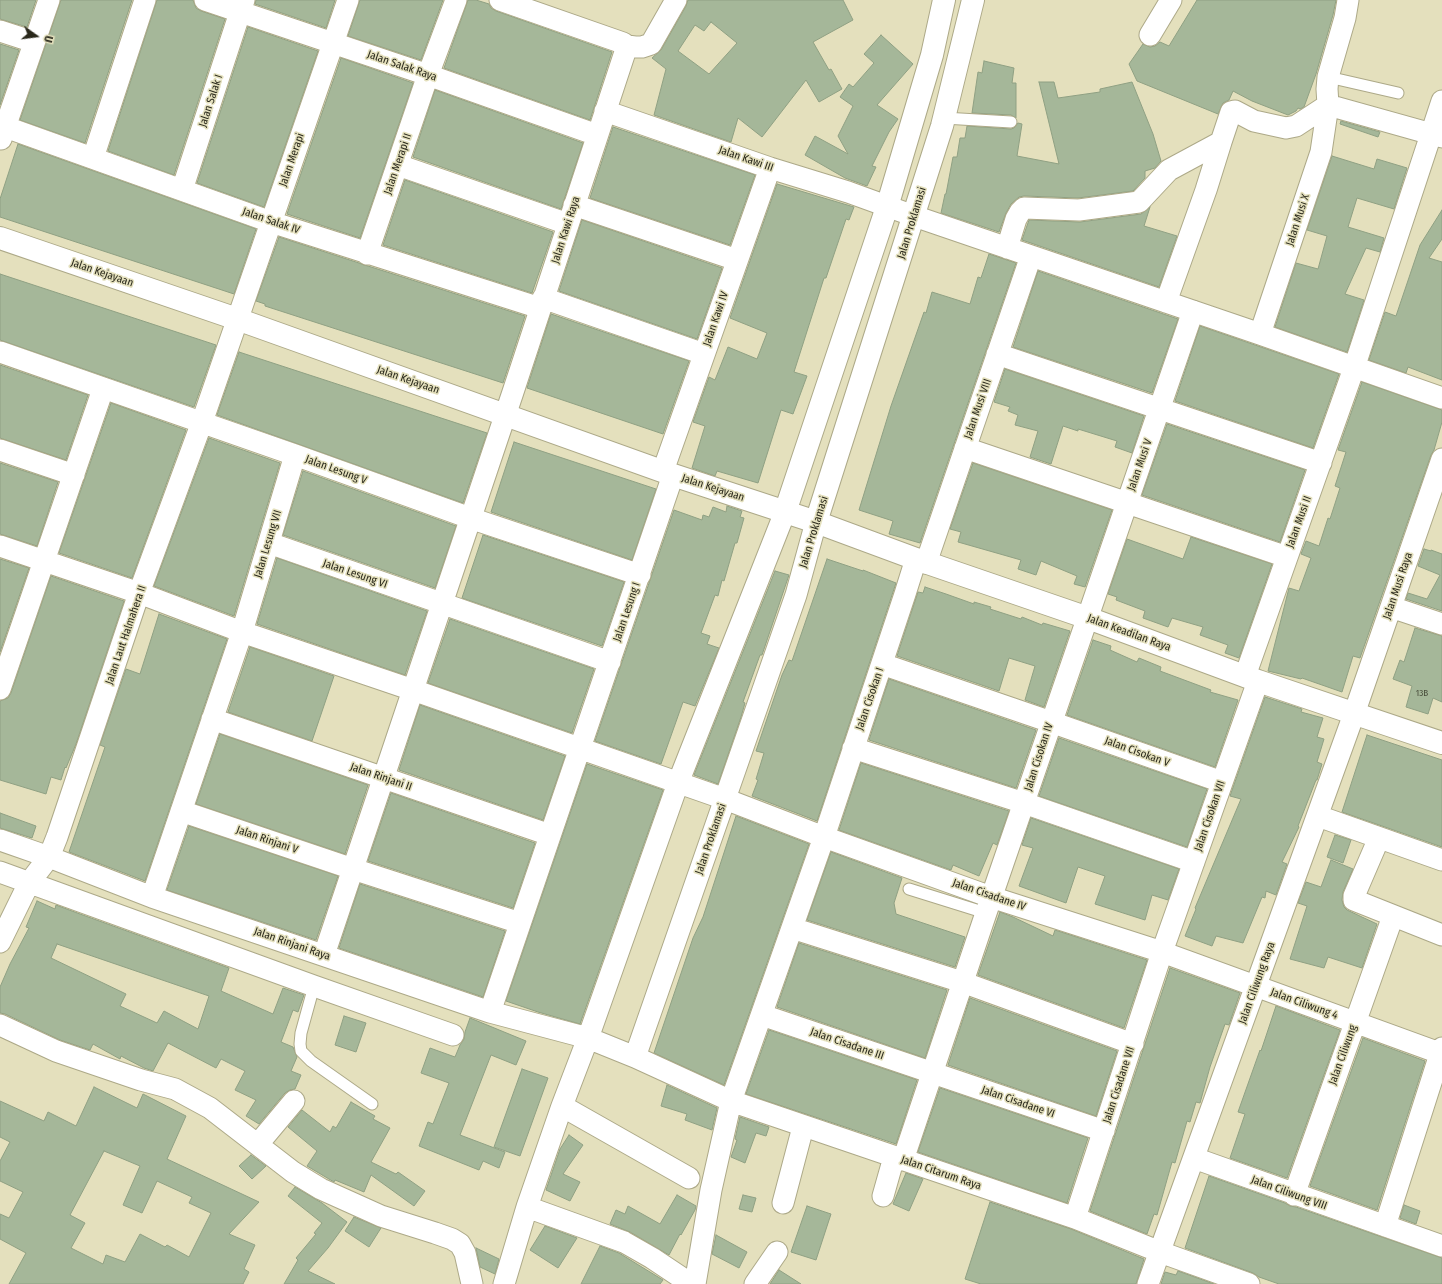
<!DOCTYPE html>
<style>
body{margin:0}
#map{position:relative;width:1442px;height:1284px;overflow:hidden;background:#e4e0bd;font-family:"Fira Sans Condensed",sans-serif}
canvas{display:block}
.north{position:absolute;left:16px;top:16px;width:40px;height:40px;-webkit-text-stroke:3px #e4e0bd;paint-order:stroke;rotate:104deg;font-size:11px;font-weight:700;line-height:16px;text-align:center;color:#29281b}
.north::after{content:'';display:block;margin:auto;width:14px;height:18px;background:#29281b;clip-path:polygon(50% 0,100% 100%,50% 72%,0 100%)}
</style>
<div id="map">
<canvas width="1442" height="1284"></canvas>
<div class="north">U</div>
</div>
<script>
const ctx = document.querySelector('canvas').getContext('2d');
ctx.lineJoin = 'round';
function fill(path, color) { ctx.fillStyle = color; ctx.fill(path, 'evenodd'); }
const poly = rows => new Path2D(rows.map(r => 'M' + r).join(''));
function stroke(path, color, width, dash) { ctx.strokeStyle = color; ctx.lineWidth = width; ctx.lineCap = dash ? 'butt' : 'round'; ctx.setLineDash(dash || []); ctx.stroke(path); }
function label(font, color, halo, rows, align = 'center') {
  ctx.font = font + ' "Fira Sans Condensed",sans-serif'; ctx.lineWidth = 3; ctx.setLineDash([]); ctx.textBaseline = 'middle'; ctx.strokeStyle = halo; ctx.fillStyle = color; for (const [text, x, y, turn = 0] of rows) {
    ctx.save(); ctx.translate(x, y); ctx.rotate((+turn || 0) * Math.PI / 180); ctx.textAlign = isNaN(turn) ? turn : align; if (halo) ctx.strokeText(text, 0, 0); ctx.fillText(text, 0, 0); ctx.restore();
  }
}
const building = poly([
 [0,0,36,0,27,27,0,19,0,0],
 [61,0,132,0,85,143,20,120,61,0],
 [157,0,193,0,196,8,201,11,225,19,174,175,108,151,157,0],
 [256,0,335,0,326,28,255,4,256,0],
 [360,0,443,0,421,60,348,36,360,0],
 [468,0,476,0,489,4,491,8,496,11,612,52,590,120,444,68,468,0],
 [688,0,843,0,853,20,813,42,829,70,831,69,842,89,819,102,806,80,762,137,738,118,731,142,654,115,666,69,652,58,661,50,686,6,688,0],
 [711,22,737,43,709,74,678,51,695,25,704,31,711,22],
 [1197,0,1336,0,1333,15,1316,74,1304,107,1300,109,1298,108,1296,111,1288,115,1252,101,1233,91,1229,100,1223,103,1218,114,1137,81,1129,64,1143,44,1150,47,1155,46,1160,42,1169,46,1197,0],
 [248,27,318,51,264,207,197,183,248,27],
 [881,35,913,64,877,105,898,119,889,132,872,166,876,167,867,186,845,178,805,155,815,136,848,154,838,136,853,106,840,97,849,84,853,87,874,63,864,54,881,35],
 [0,44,19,50,0,105,0,44],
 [341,58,413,83,360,238,287,214,341,58],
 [984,61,1014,68,1012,83,1016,83,1016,118,1011,115,972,113,978,72,982,73,984,61],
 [1039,82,1054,82,1058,98,1100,92,1100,89,1132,82,1153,134,1161,161,1155,168,1145,171,1145,178,1133,191,1078,198,1024,196,1019,197,1011,204,1006,213,999,232,941,213,945,194,946,194,953,157,957,157,960,138,965,138,967,126,1011,129,1014,128,1018,123,1022,124,1017,156,1059,164,1039,82],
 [435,90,583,143,561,209,413,157,435,90],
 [1341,121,1380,132,1378,137,1340,124,1341,121],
 [613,127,755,175,730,245,590,198,613,127],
 [18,144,256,229,234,294,0,217,0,199,18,144],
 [1332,156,1374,169,1377,159,1407,168,1394,209,1357,198,1348,227,1384,238,1380,252,1366,248,1345,294,1364,300,1347,352,1275,327,1296,263,1318,269,1327,236,1307,230,1332,156],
 [405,180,553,232,532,293,383,245,405,180],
 [777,184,854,207,849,220,846,219,826,278,824,278,794,372,807,376,793,414,781,410,758,483,717,471,715,476,692,468,705,426,693,422,709,377,715,380,728,347,757,359,767,333,730,318,777,184],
 [1150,207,1144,226,1177,236,1159,287,1022,240,1029,220,1080,222,1141,214,1150,207],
 [1442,210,1442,239,1429,258,1442,262,1442,380,1408,367,1406,373,1369,360,1385,312,1396,316,1420,245,1442,210],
 [582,220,722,268,697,339,559,291,582,220],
 [279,237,359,263,364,265,368,266,525,316,503,383,265,306,265,304,256,301,279,237],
 [989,254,1016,263,920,543,889,534,893,521,859,510,891,406,924,312,926,313,932,292,970,304,978,277,981,278,989,254],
 [1038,271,1178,319,1152,393,1013,347,1038,271],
 [0,274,216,345,194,407,0,340,0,274],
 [551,314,689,361,663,434,527,388,551,314],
 [1200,326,1339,374,1313,448,1175,401,1200,326],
 [239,352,487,433,463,503,217,415,239,352],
 [0,365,88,395,66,460,0,438,0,365],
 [1005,369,1144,416,1132,453,1115,447,1117,441,1078,429,1078,431,1063,426,1051,464,1030,457,1038,431,1015,425,1018,415,1008,411,1010,407,994,402,1005,369],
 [1362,382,1442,410,1442,422,1434,450,1431,455,1360,658,1353,656,1342,692,1302,678,1301,679,1268,671,1289,588,1299,591,1311,558,1301,554,1306,541,1319,546,1328,518,1330,519,1340,488,1335,486,1346,452,1338,450,1362,382],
 [111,403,186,430,132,578,59,553,111,403],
 [1167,424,1305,470,1280,542,1142,495,1167,424],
 [209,438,280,463,234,616,154,586,209,438],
 [514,442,656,489,632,560,491,512,514,442],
 [0,463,58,482,37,546,0,534,0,463],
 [973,463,1112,510,1085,587,1074,584,1077,576,1041,561,1036,575,1018,569,1021,560,958,542,961,532,950,529,973,463],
 [303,471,456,526,435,588,283,535,303,471],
 [727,506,742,511,740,517,744,518,737,543,735,543,724,581,722,580,718,596,715,595,701,633,710,636,707,644,719,648,695,706,683,702,661,764,595,741,674,510,702,520,703,515,709,517,713,507,726,512,727,506],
 [483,535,624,582,602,646,462,598,483,535],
 [1191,537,1272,564,1239,658,1225,653,1228,645,1200,635,1203,627,1172,618,1168,627,1143,618,1145,611,1116,600,1117,597,1108,594,1127,539,1183,559,1191,537],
 [1424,549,1431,551,1431,550,1442,554,1442,611,1406,599,1408,593,1427,599,1440,575,1418,566,1424,549],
 [277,558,427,611,405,675,257,624,277,558],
 [0,559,29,568,0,652,0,559],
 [827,559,863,571,863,570,896,583,817,821,752,796,758,780,756,779,764,753,756,751,782,675,789,660,792,661,804,626,827,559],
 [775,571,789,575,762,655,760,655,743,702,745,703,741,717,718,784,694,775,775,571],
 [51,576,124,601,76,744,66,768,65,767,61,780,51,777,46,794,0,780,0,701,8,698,11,693,51,576],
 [925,587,946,594,974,604,974,602,991,607,990,609,1021,619,1022,617,1042,625,1043,623,1070,631,1044,707,1025,700,1035,666,1009,658,999,691,897,656,918,592,923,593,925,587],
 [159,614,227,639,145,881,69,852,105,747,100,745,126,669,140,674,159,614],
 [450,619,594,669,572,733,428,683,450,619],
 [1415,628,1442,636,1442,702,1433,698,1428,714,1406,707,1412,686,1393,679,1400,660,1404,662,1415,628],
 [1093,640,1111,646,1110,650,1137,662,1139,658,1161,667,1160,671,1211,690,1210,692,1238,700,1215,767,1067,715,1093,640],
 [250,647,334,676,312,741,228,712,250,647],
 [889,679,1036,730,1016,788,869,740,889,679],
 [1265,697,1302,709,1301,712,1323,718,1317,737,1324,739,1317,762,1322,764,1317,780,1316,780,1298,826,1299,827,1282,862,1287,864,1276,895,1266,891,1265,898,1262,897,1243,943,1216,936,1212,946,1185,936,1196,909,1195,908,1241,799,1230,796,1265,697],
 [420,705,565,756,543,820,399,770,420,705],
 [220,734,368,785,345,854,196,804,220,734],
 [1367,735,1442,760,1442,847,1342,812,1367,735],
 [1059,738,1207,789,1187,847,1039,796,1059,738],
 [861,763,1009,811,997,845,993,843,979,876,953,865,951,870,839,830,861,763],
 [587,764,663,790,580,1024,538,1012,506,1001,587,764],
 [391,793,535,843,513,908,368,861,391,793],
 [0,813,36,826,32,838,0,828,0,813],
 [736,816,809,844,724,1085,654,1053,693,938,703,917,736,816],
 [1031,818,1179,869,1168,900,1152,895,1145,920,1095,904,1105,876,1078,867,1066,903,1019,886,1033,848,1022,845,1031,818],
 [189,826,338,876,316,940,167,890,189,826],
 [1335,835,1351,840,1343,863,1327,857,1335,835],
 [831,852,902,878,894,903,896,914,965,937,955,967,807,920,831,852],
 [1331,860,1353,869,1343,892,1342,900,1344,907,1347,910,1377,924,1362,968,1328,957,1324,968,1290,959,1307,906,1298,903,1306,882,1321,887,1331,860],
 [360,884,505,931,483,997,339,948,360,884],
 [37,901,55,909,56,905,80,914,229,968,221,991,273,1014,283,988,304,995,298,1012,293,1010,281,1042,293,1047,297,1057,291,1071,301,1075,295,1089,290,1090,285,1093,259,1124,246,1116,256,1100,235,1090,245,1071,221,1059,216,1068,168,1043,153,1071,144,1068,121,1056,120,1059,93,1044,90,1050,60,1040,5,1014,0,1013,0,987,10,964,29,928,26,927,37,901],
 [57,944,209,996,198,1029,164,1011,157,1023,120,1006,126,994,51,958,57,944],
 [1000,912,1013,917,1053,936,1055,930,1147,960,1124,1028,978,975,1000,912],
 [799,943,947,990,925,1058,777,1007,799,943],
 [1170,968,1240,993,1229,1025,1225,1024,1210,1067,1200,1103,1196,1102,1190,1122,1187,1121,1175,1163,1172,1162,1157,1215,1154,1214,1147,1234,1090,1211,1170,968],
 [970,998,1117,1051,1096,1116,948,1065,970,998],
 [1276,1006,1340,1030,1287,1178,1230,1158,1245,1114,1238,1112,1260,1050,1261,1051,1276,1006],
 [344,1016,366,1023,356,1052,335,1045,344,1016],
 [470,1018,526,1041,516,1065,491,1055,460,1135,505,1152,499,1168,483,1161,479,1170,419,1146,428,1122,433,1124,449,1083,421,1073,430,1048,455,1057,460,1045,464,1039,465,1032,470,1018],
 [769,1030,917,1080,896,1144,746,1094,769,1030],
 [1363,1038,1425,1061,1377,1210,1310,1186,1363,1038],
 [522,1069,548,1078,520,1156,494,1147,522,1069],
 [667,1085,717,1108,712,1130,685,1120,687,1114,661,1106,667,1085],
 [94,1087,137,1108,143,1094,186,1116,167,1159,259,1202,229,1234,255,1245,244,1269,249,1272,243,1284,9,1284,26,1253,0,1239,0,1214,9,1218,23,1192,0,1181,0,1161,10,1142,0,1137,0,1101,44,1121,48,1112,76,1126,94,1087],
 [104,1151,140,1166,123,1205,142,1213,157,1181,192,1197,189,1203,211,1213,189,1257,167,1245,165,1247,140,1234,125,1262,106,1255,103,1264,71,1248,85,1223,70,1215,104,1151],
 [940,1088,1088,1138,1067,1203,918,1152,940,1088],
 [351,1102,375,1116,373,1119,390,1128,371,1162,396,1174,398,1172,425,1191,414,1206,371,1175,364,1192,335,1180,334,1182,307,1166,317,1151,288,1127,302,1110,330,1132,333,1126,336,1128,351,1102],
 [740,1117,769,1127,766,1136,756,1133,745,1163,731,1157,737,1140,735,1139,740,1117],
 [569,1135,583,1145,563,1174,580,1182,570,1201,546,1190,560,1149,569,1135],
 [251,1155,266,1166,252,1179,239,1166,251,1155],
 [906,1173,923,1179,909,1211,893,1204,906,1173],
 [1209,1176,1285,1203,1290,1206,1296,1207,1442,1258,1442,1284,1279,1284,1259,1277,1253,1273,1185,1248,1209,1176],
 [295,1187,322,1203,347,1222,328,1248,308,1271,335,1284,284,1284,298,1260,296,1258,316,1234,314,1233,322,1223,288,1196,295,1187],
 [677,1195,696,1206,695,1210,681,1235,680,1234,669,1255,630,1232,610,1224,616,1210,625,1214,628,1206,660,1224,677,1195],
 [743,1195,756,1198,752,1212,739,1209,743,1195],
 [990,1202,1071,1229,1144,1259,1136,1284,981,1284,965,1279,990,1202],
 [1404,1205,1420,1211,1416,1224,1400,1218,1404,1205],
 [807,1206,831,1214,816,1260,791,1252,807,1206],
 [354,1217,381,1228,369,1247,345,1231,354,1217],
 [545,1226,577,1238,558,1268,530,1250,545,1226],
 [716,1235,747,1252,739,1268,712,1254,716,1235],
 [600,1246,619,1253,663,1280,660,1284,581,1284,600,1246],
 [476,1248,499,1259,495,1274,480,1267,476,1248],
 [779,1270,801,1284,770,1284,779,1270],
 [1178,1271,1214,1284,1161,1284,1165,1272,1176,1275,1178,1271]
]);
const service = poly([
 [1328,77,1398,93],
 [944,118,1011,122],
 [909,889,986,913],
 [314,986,301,1033,300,1044,301,1051,311,1061,372,1104]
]);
const minor = poly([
 [205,0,428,75,597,135],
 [500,0,623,43,627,46,635,47,642,47,651,44,676,0],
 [1348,0,1345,18,1328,77,1327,89,1328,105,1442,137],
 [0,31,34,42],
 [1150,35,1171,0],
 [605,111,770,168,848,192,914,216,1260,334,1442,398],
 [0,125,271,222,540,308],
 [1,139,49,0],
 [93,158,145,0],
 [398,165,568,224],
 [182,190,244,0],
 [574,205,737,260],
 [1007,248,1016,219,1020,212,1024,208,1079,210,1139,202,1169,170,1221,142,1231,112,1235,111,1254,121,1286,128,1296,126,1328,105],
 [367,254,428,75,456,0],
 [543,298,704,354],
 [1166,302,1206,190,1221,142],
 [1260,334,1321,152,1328,105],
 [0,352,295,455,470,518,640,575],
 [997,354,1321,463],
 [965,448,1287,557],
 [0,450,74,475],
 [663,471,770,168],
 [269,543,610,662],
 [0,546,139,593,242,632,413,690,725,799,824,837,991,897,1162,952,1442,1054],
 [926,563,1031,256],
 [1391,607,1442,624],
 [882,664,1051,722,1222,782],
 [1245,676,1354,368,1442,101],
 [0,689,103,389],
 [212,719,550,835],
 [853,748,1024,803,1194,862],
 [181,811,353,869,520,923],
 [1318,816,1442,860],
 [1379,838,1354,896,1354,900,1442,935],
 [0,840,49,857,152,897,490,1012,588,1038,635,1057,731,1101,1075,1218,1160,1252,1249,1284],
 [0,872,314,986,453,1035],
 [152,897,242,632,295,455],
 [792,928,962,982,1133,1044],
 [0,942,29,883,49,857,57,837,139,593,202,422,348,0],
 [324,955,513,392,627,46],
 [490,1012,673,475],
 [762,1015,1104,1131],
 [0,1025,56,1051,141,1080,175,1089,210,1108,293,1172,321,1189,381,1216,435,1233,452,1239,460,1244,465,1253,472,1284],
 [635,1057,796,595,816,522],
 [562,1106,689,1178],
 [258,1144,294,1101],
 [1194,1158,1442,1246],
 [903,1160,986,913,1193,311],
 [1294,1195,1393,916],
 [883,1196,894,1157],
 [783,1203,803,1127],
 [1075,1218,1162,952,1258,681],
 [1385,1226,1442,1048],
 [504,1284,527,1207],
 [691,1284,652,1258,624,1242,527,1207,562,1106,588,1038,678,783,785,512],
 [695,1284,711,1190,731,1101,824,837,905,594,916,559],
 [755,1284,777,1252],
 [1148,1284,1354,714,1442,459]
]);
const tertiary = poly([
 [0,238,237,319,673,475,816,522,916,559,1088,618,1258,681,1442,743],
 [785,512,887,207,932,55,944,0],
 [816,522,942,126,973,0]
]);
const numberNames = [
 ["13B",1422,693]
];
const streetNames = [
 ["Jalan Salak Raya",402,66,19],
 ["Jalan Salak I",211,101,-72],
 ["Jalan Kawi III",746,159,19],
 ["Jalan Merapi",292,160,-71],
 ["Jalan Merapi II",398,164,-71],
 ["Jalan Musi X",1298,220,-72],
 ["Jalan Salak IV",271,221,19],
 ["Jalan Proklamasi",912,223,-73],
 ["Jalan Kawi Raya",566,230,-72],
 ["Jalan Kejayaan",102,273,19],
 ["Jalan Kawi IV",716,319,-71],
 ["Jalan Kejayaan",408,380,19],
 ["Jalan Musi VIII",978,409,-71],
 ["Jalan Musi V",1140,465,-71],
 ["Jalan Lesung V",336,470,20],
 ["Jalan Kejayaan",713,488,18],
 ["Jalan Musi II",1299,522,-70],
 ["Jalan Proklamasi",814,532,-73],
 ["Jalan Lesung VII",268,544,-73],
 ["Jalan Lesung VI",355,574,19],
 ["Jalan Musi Raya",1398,586,-71],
 ["Jalan Lesung I",627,612,-71],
 ["Jalan Keadilan Raya",1129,633,20],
 ["Jalan Laut Halmahera II",126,635,-71],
 ["Jalan Cisokan I",870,699,-71],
 ["Jalan Cisokan V",1137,752,20],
 ["Jalan Cisokan IV",1039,757,-72],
 ["Jalan Rinjani II",381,777,19],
 ["Jalan Cisokan VII",1210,816,-71],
 ["Jalan Proklamasi",711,839,-71],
 ["Jalan Rinjani V",267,840,19],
 ["Jalan Cisadane IV",989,895,19],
 ["Jalan Rinjani Raya",292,944,19],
 ["Jalan Ciliwung Raya",1257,983,-70],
 ["Jalan Ciliwung 4",1304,1004,20],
 ["Jalan Cisadane III",847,1044,19],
 ["Jalan Ciliwung",1343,1055,-70],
 ["Jalan Cisadane VII",1119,1085,-72],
 ["Jalan Cisadane VI",1018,1102,19],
 ["Jalan Citarum Raya",941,1173,19],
 ["Jalan Ciliwung VIII",1289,1193,20]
];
fill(building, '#a5b799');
stroke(building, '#8fa083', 1);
stroke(service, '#ada988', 13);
stroke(minor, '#ada988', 23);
stroke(tertiary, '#ada988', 24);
stroke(service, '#fff', 11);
stroke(minor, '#fff', 21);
stroke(tertiary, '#fff', 22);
label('9px', '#484c3a', null, numberNames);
label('11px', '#29281b', '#e4e0bd', streetNames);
</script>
